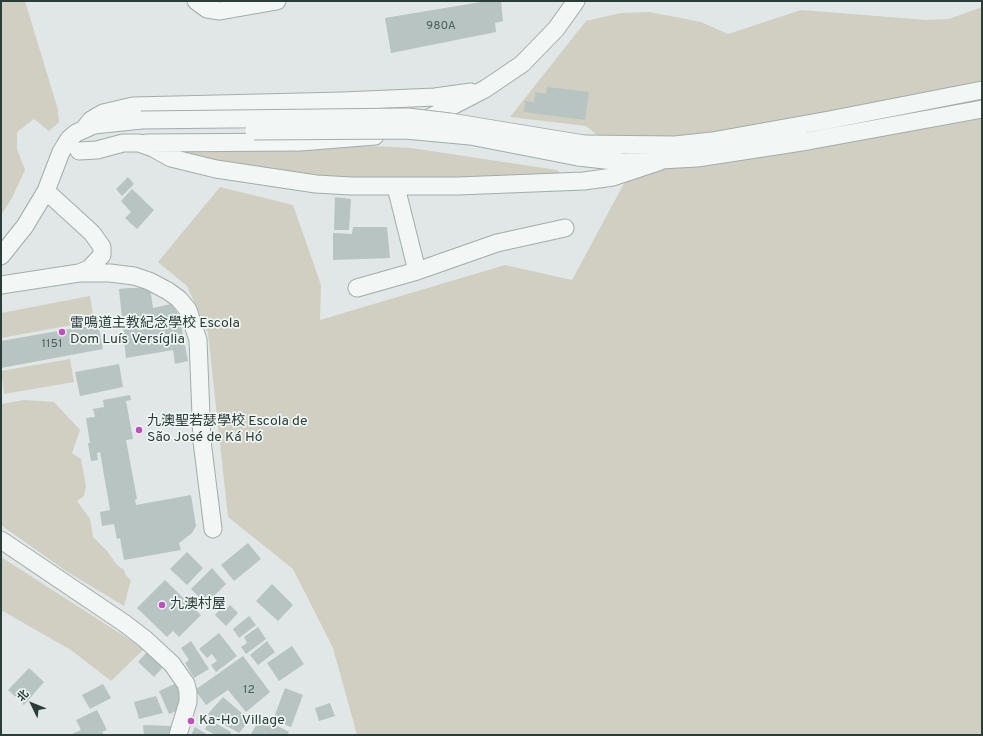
<!DOCTYPE html>
<meta charset="utf-8">
<style>
body{margin:0}
#map{position:relative;width:983px;height:736px;overflow:hidden;background:#e0e7e6;font-family:Overpass,"Noto Sans SC",sans-serif}
canvas{display:block}
.frame{position:absolute;inset:0;border:2px solid #2a3d39;pointer-events:none}
.north{position:absolute;left:12px;top:684px;width:40px;height:40px;-webkit-text-stroke:3px #eff5f3;paint-order:stroke;rotate:313deg;font-size:11px;font-weight:700;line-height:16px;text-align:center;color:#2a3d39}
.north::after{content:'';display:block;margin:auto;width:14px;height:18px;background:#2a3d39;clip-path:polygon(50% 0,100% 100%,50% 72%,0 100%)}
</style>
<div id="map">
<canvas width="983" height="736"></canvas>
<div class="frame"></div>
<div class="north">北</div>
</div>
<script>
const ctx = document.querySelector('canvas').getContext('2d');
ctx.lineJoin = 'round';
function fill(path, color) { ctx.fillStyle = color; ctx.fill(path, 'evenodd'); }
const poly = rows => new Path2D(rows.map(r => 'M' + r).join(''));
function stroke(path, color, width, dash) { ctx.strokeStyle = color; ctx.lineWidth = width; ctx.lineCap = dash ? 'butt' : 'round'; ctx.setLineDash(dash || []); ctx.stroke(path); }
function label(font, color, halo, rows, align = 'center') {
  ctx.font = font + ' Overpass,"Noto Sans SC",sans-serif'; ctx.lineWidth = 3.5; ctx.setLineDash([]); ctx.textBaseline = 'middle'; ctx.strokeStyle = halo; ctx.fillStyle = color; for (const [text, x, y, turn = 0] of rows) {
    ctx.save(); ctx.translate(x, y); ctx.rotate((+turn || 0) * Math.PI / 180); ctx.textAlign = isNaN(turn) ? turn : align; if (halo) ctx.strokeText(text, 0, 0); ctx.fillText(text, 0, 0); ctx.restore();
  }
}
const green = poly([
 [1,1,25,1,58,110,59,122,49,131,34,119,17,132,17,149,25,170,12,198,1,215],
 [982,7,982,735,357,735,333,648,293,569,228,517,208,333,187,286,158,262,220,187,293,205,321,285,320,320,505,265,572,280,634,165,586,126,510,117,586,21,621,13,649,12,701,22,728,34,801,10,926,20,949,19],
 [370,146,411,148,557,170,562,175,559,177,337,178,221,161,179,151],
 [90,296,94,321,1,338,1,313],
 [70,359,74,382,4,394,1,371],
 [24,400,54,402,80,430,72,453,81,459,86,486,84,496,77,501,90,519,93,537,107,551,117,565,124,570,126,576,131,580,124,606,66,571,1,525,1,404],
 [1,557,110,627,144,649,111,681,71,650,1,610]
]);
const building = poly([
 [487,1,501,1,503,21,495,23,496,32,391,53,385,18],
 [547,87,589,92,585,120,524,112,525,101,534,102,535,92,546,94],
 [128,177,134,184,122,196,116,189],
 [132,189,154,210,137,229,125,218,131,212,121,201],
 [335,197,351,199,349,230,334,230],
 [353,227,387,227,390,258,333,260,333,233,352,234],
 [129,288,150,288,153,308,171,304,179,315,188,361,175,364,173,350,126,358,119,289],
 [98,324,103,349,1,368,1,341],
 [119,364,123,387,80,396,75,372],
 [130,395,131,400,126,401,133,439,126,440,137,499,135,500,136,505,191,495,196,526,192,533,179,543,181,550,124,560,120,538,117,539,114,524,102,526,100,512,110,510,100,452,97,453,98,460,91,461,88,443,90,443,86,418,95,417,93,409,104,407,103,400],
 [248,543,261,559,234,581,221,565],
 [187,552,203,568,187,585,170,569],
 [212,568,226,584,206,604,191,589],
 [165,580,201,615,179,637,173,631,167,637,137,608],
 [272,584,293,605,278,621,256,601],
 [230,605,238,613,226,626,215,615,222,607,225,610],
 [249,616,256,625,239,638,233,629],
 [258,627,266,639,246,654,241,647,247,643,244,637],
 [219,633,237,656,216,672,211,665,217,661,212,654,207,658,199,649],
 [191,641,209,669,194,678,185,663,189,660,181,648],
 [267,641,275,652,258,665,250,655],
 [292,646,304,664,279,681,267,663],
 [147,652,163,667,154,677,138,662],
 [243,656,270,692,246,712,228,690,206,705,195,690],
 [29,668,44,682,24,705,8,690],
 [179,682,186,698,178,701,181,709,169,714,159,691],
 [103,684,111,698,90,709,82,695],
 [285,688,303,695,291,727,273,720],
 [156,696,163,713,139,719,134,702],
 [223,697,250,720,239,733,207,715],
 [330,703,335,716,319,721,315,708],
 [97,710,107,730,102,732,104,735,70,735,81,730,76,720],
 [261,717,289,732,287,735,251,734],
 [210,720,231,732,230,735,215,735,205,729],
 [143,725,171,726,171,735,144,735],
 [195,727,208,735,191,735]
]);
const minor = poly([
 [196,1,207,9,220,11,277,1],
 [421,122,485,89,522,64,556,29,576,1],
 [84,129,91,120,103,113,133,106,343,101,435,97,471,92],
 [146,143,300,142,375,136],
 [584,144,675,145,712,141,829,120,982,90],
 [79,151,97,150,123,143,139,143,153,148,171,158,216,169,316,184,351,186,458,186,584,181,613,177,661,161],
 [578,157,623,162,697,158,808,141,982,109],
 [396,187,417,271],
 [1,256,25,226,46,191,61,152,69,139,76,133,94,125,141,120],
 [79,273,110,273,134,276,149,281,168,291,179,299,188,310,198,340,202,441,213,529],
 [1,285,79,273,89,269,102,255,102,247,92,233,46,191],
 [357,288,417,271,497,243,565,228],
 [1,540,124,623,145,639,172,664,186,684,188,692,188,702,178,735]
]);
const minorBridge = poly([
 [141,120,408,117,450,122,584,144],
 [254,131,405,130,470,136,578,157]
]);
const markers = [
 [62,332,4,"#c24fc1"],
 [139,430,4,"#c24fc1"],
 [162,605,4,"#c24fc1"],
 [191,721,4,"#c24fc1"]
];
const numberNames = [
 ["980A",441,27],
 ["1151",52,345],
 ["12",249,691]
];
const poiNames = [
 ["雷鳴道主教紀念學校 Escola",70,324],
 ["Dom Luís Versíglia",70,340],
 ["九澳聖若瑟學校 Escola de",147,422],
 ["São José de Ká Hó",147,438],
 ["九澳村屋",170,605],
 ["Ka-Ho Village",199,721]
];
fill(green, '#d0cfc1');
fill(building, '#b7c4c1');
stroke(minor, '#a2adab', 19);
stroke(minor, '#f2f6f5', 17);
stroke(minorBridge, '#a2adab', 19, []);
stroke(minorBridge, '#f2f6f5', 17);
for (const [x, y, r, color] of markers) { const dot = new Path2D(); dot.arc(x, y, r, 0, 2 * Math.PI); ctx.fillStyle = color; ctx.fill(dot); stroke(dot, '#eff5f3', 1.5); }
label('12px', '#4d5f5b', null, numberNames);
label('14px', '#2a3d39', '#eff5f3', poiNames, 'left');
</script>
